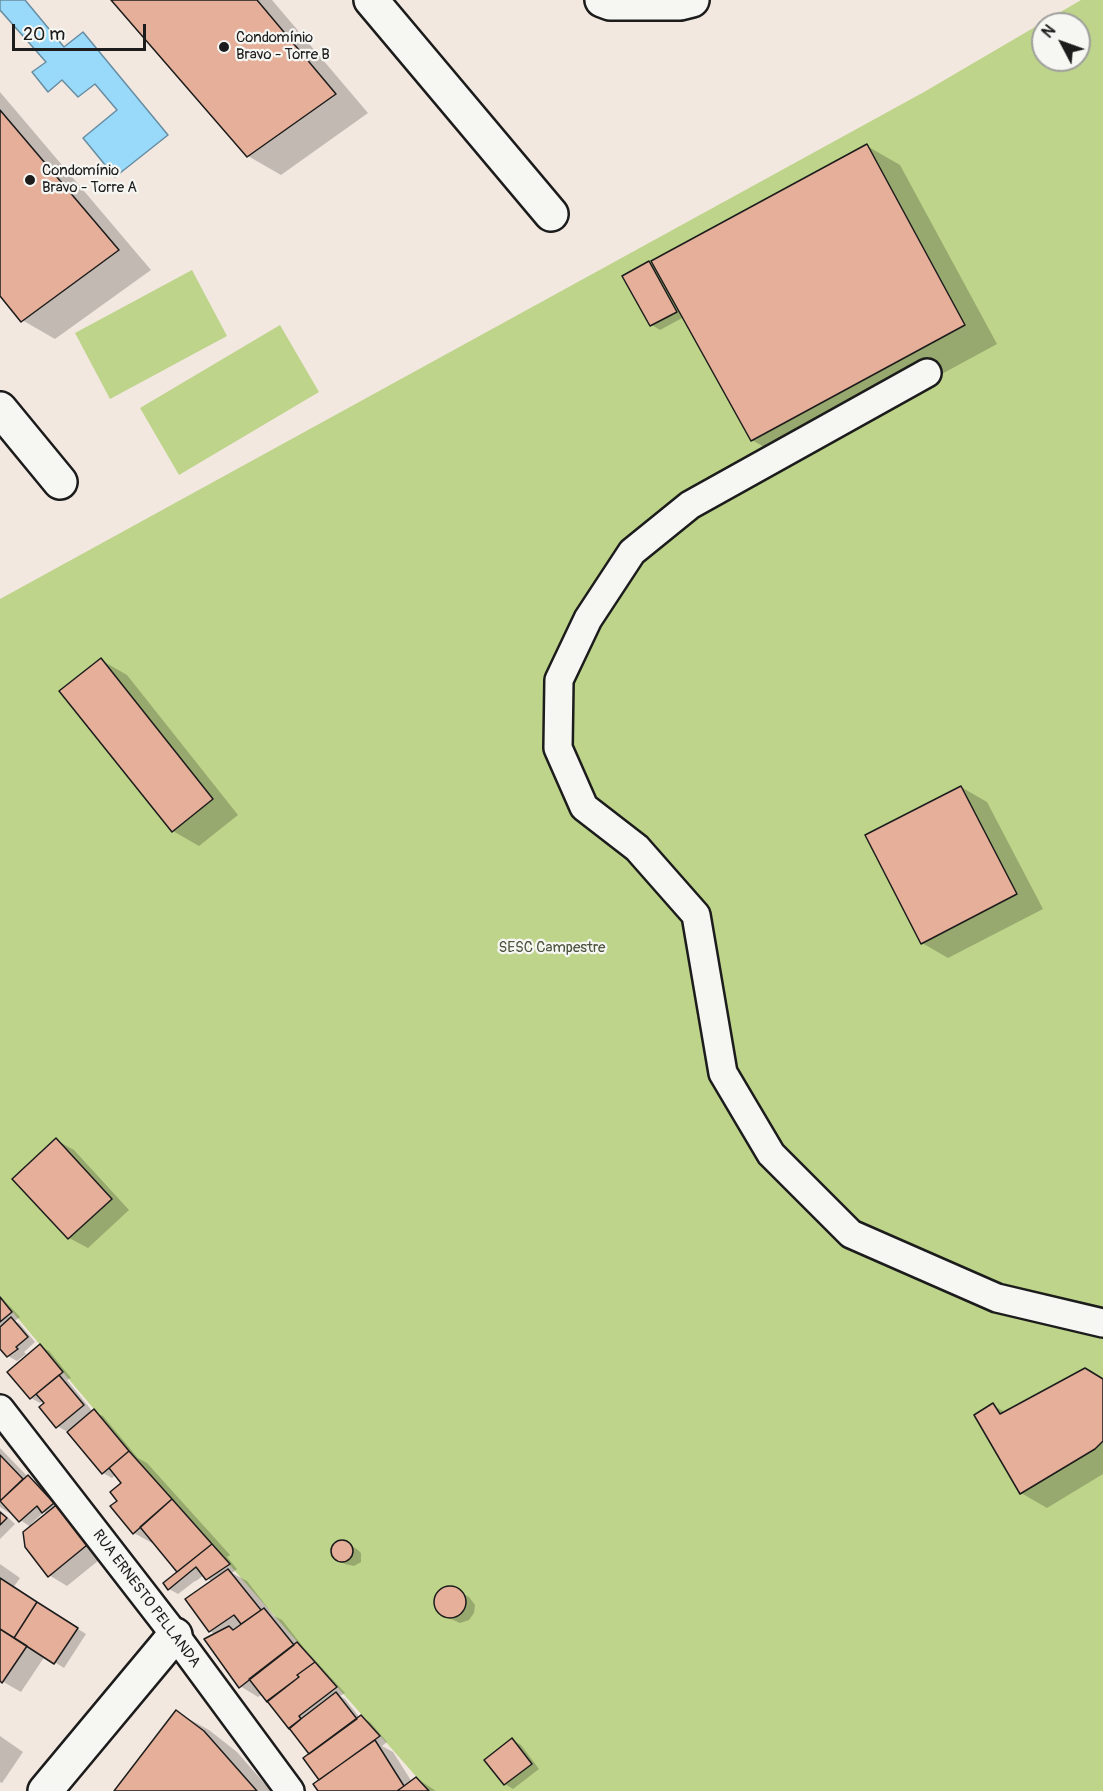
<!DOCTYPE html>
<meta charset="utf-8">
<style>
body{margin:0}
#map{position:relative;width:1103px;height:1791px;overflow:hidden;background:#f3e8e0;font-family:Pangolin,sans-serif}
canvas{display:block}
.north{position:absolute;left:1031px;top:12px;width:60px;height:60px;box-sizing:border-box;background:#f6f6f2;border:2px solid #9f9f9c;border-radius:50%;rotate:311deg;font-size:16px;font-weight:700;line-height:24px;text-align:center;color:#1c1c1c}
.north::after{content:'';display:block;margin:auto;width:21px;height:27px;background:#1c1c1c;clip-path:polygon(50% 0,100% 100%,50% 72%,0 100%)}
.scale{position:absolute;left:12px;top:24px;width:134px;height:27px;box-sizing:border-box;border:3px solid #1c1c1c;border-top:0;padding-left:8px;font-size:18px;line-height:21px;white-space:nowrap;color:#1c1c1c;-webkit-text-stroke:4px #f6f6f2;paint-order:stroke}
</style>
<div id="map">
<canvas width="1103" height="1791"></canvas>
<div class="north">N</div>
<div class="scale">20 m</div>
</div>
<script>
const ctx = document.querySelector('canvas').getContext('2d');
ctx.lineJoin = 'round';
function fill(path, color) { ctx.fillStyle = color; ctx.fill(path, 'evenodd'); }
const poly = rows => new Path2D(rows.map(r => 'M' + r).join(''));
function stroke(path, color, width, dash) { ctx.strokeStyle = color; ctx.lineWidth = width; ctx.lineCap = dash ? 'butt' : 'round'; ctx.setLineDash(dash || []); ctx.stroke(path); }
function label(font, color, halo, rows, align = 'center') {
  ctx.font = font + ' Pangolin,sans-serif'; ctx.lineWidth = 4.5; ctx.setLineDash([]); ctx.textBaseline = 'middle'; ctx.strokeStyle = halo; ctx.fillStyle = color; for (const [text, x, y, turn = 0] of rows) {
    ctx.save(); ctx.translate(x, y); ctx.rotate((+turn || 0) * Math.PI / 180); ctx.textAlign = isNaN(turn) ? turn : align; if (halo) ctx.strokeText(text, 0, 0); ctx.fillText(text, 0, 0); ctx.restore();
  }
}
const green = poly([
 [1081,0,1103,0,1103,1791,429,1791,129,1451,0,1297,0,599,924,92],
 [1043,24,1079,24,1079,60,1043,60],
 [192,270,227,336,110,399,75,333],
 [280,325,319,392,179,475,140,408]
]);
const water = poly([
 [0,0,25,0,64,47,83,32,168,135,115,177,83,138,117,110,95,84,78,97,62,80,48,92,32,72,46,62,0,10,0,0]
]);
const shadow = poly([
 [113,0,272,0,368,113,281,175,248,156],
 [0,92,151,270,55,339,22,320,0,294],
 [867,146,900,165,997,344,785,459,752,440,684,317,660,330,652,325,649,263,656,267],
 [101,660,127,675,238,815,199,846,173,831],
 [961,787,987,802,1043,909,948,958,922,943],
 [56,1140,74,1150,129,1210,88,1248,69,1238,14,1179],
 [0,1296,20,1317,15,1321,20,1324,35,1342,24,1352,26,1354,17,1361,8,1356,0,1347],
 [40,1346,49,1351,71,1378,67,1380,93,1412,103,1416,138,1458,147,1463,230,1555,227,1557,237,1569,232,1573,247,1581,274,1616,282,1620,304,1648,345,1693,340,1696,345,1699,360,1718,361,1717,370,1722,387,1742,382,1746,393,1752,412,1782,416,1778,436,1791,320,1791,321,1780,311,1754,263,1694,258,1697,240,1686,216,1635,210,1631,212,1582,204,1575,196,1581,195,1581,178,1594,169,1589,165,1584,180,1572,154,1541,152,1543,134,1533,119,1501,123,1483,116,1474,112,1478,103,1473,67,1430,66,1431,57,1426,43,1400,40,1403,31,1398,9,1372],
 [1103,1380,1103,1474,1047,1508,1021,1493,993,1405,1006,1413],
 [0,1448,28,1477,37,1482,59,1505,109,1552,67,1586,49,1575,31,1527,0,1507],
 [44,1512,47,1514,33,1526,31,1524],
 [0,1510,15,1524,0,1539],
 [340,1542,349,1544,358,1550,361,1553,361,1562,354,1566,345,1564,335,1559,332,1551,333,1547],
 [0,1564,20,1578,13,1588,86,1634,64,1668,45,1656,21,1692,0,1680],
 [448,1588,452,1588,469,1597,475,1605,474,1613,469,1620,460,1623,442,1615,435,1604,435,1600,440,1592],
 [176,1712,209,1730,237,1752,271,1791,116,1791],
 [0,1736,23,1752,2,1783,0,1782],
 [512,1740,521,1745,539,1769,513,1789,505,1784]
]);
const building = poly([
 [111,0,257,0,336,94,247,157,111,0],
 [0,110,119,250,21,322,0,296,0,110],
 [867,144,965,325,751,441,651,261,867,144],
 [649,261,677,312,650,326,622,276,649,261],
 [101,658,213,799,172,832,59,691,101,658],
 [961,786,1017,894,921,944,865,835,961,786],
 [56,1138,112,1199,68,1239,12,1179,56,1138],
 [0,1297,12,1312,0,1322,0,1297],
 [11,1317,28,1337,16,1347,18,1349,7,1357,0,1349,0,1327,11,1317],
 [40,1344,63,1372,30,1399,7,1372,40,1344],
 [1085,1368,1103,1379,1103,1441,1095,1449,1020,1494,974,1415,993,1403,1000,1414,1085,1368],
 [59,1375,84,1405,56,1428,39,1407,44,1403,36,1394,59,1375],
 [94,1409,129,1451,102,1474,67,1432,94,1409],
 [129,1451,172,1499,133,1534,110,1506,117,1501,110,1492,121,1483,109,1468,129,1451],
 [0,1455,23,1479,0,1501,0,1455],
 [28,1475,54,1503,42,1513,37,1506,19,1522,0,1501,28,1475],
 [172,1499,212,1544,177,1572,140,1527,172,1499],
 [60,1502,92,1541,48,1577,25,1547,23,1532,60,1502],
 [0,1512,7,1518,0,1525,0,1512],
 '331 1551a11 11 0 1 1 22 0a11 11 0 1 1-22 0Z',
 [212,1544,230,1564,206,1580,196,1567,168,1590,163,1583,212,1544],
 [228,1569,261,1610,241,1624,234,1615,209,1632,185,1599,228,1569],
 [0,1578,37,1602,14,1638,0,1629,0,1578],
 '434 1602a16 16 0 1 1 32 0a16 16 0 1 1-32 0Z',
 [37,1602,78,1628,54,1664,14,1638,37,1602],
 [264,1608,294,1645,239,1688,204,1639,229,1626,233,1630,264,1608],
 [0,1629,27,1646,2,1683,0,1681,0,1629],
 [297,1642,315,1662,297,1675,299,1677,267,1702,249,1679,297,1642],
 [315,1662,337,1687,299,1716,301,1719,289,1729,267,1701,299,1677,297,1675,315,1662],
 [336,1692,357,1719,309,1754,289,1728,336,1692],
 [176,1710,204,1731,257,1791,114,1791,176,1710],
 [361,1715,380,1736,319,1780,303,1758,361,1715],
 [512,1738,532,1764,504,1785,484,1760,512,1738],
 [375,1740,404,1786,397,1791,318,1791,313,1784,375,1740],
 [416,1777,429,1791,397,1791,404,1786,416,1777]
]);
const service = poly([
 [927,373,690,505,632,552,588,619,559,680,558,748,584,807,637,848,696,915,723,1073,771,1154,851,1234,997,1298,1103,1323],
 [0,1409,175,1635,290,1791]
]);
const minor = poly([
 [371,0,551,214],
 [602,0,610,3,680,3,692,0],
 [0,409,60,482],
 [45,1791,175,1635]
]);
const markers = [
 [224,47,6,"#1c1c1c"],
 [30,180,6,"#1c1c1c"]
];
const poiNames = [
 ["Condomínio",236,38],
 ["Bravo - Torre B",236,55],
 ["Condomínio",42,171],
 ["Bravo - Torre A",42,188]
];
const parkNames = [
 ["SESC Campestre",552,948]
];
const streetNames = [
 ["RUA ERNESTO PELLANDA",146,1599,53]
];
fill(green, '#bdd48a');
fill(water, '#99d9fa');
stroke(water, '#678da1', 1.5);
fill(shadow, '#0003');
fill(building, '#e5af99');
stroke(building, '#1c1c1c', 1.5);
stroke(service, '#1c1c1c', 32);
stroke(minor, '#1c1c1c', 38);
stroke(service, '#f6f6f2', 27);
stroke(minor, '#f6f6f2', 33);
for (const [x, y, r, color] of markers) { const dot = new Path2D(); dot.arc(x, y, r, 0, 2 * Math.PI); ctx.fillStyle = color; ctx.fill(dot); stroke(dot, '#f6f6f2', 2); }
label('15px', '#1c1c1c', '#f6f6f2', poiNames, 'left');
label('15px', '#4c533d', '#f6f6f2', parkNames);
label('15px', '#1c1c1c', '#f6f6f2', streetNames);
</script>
